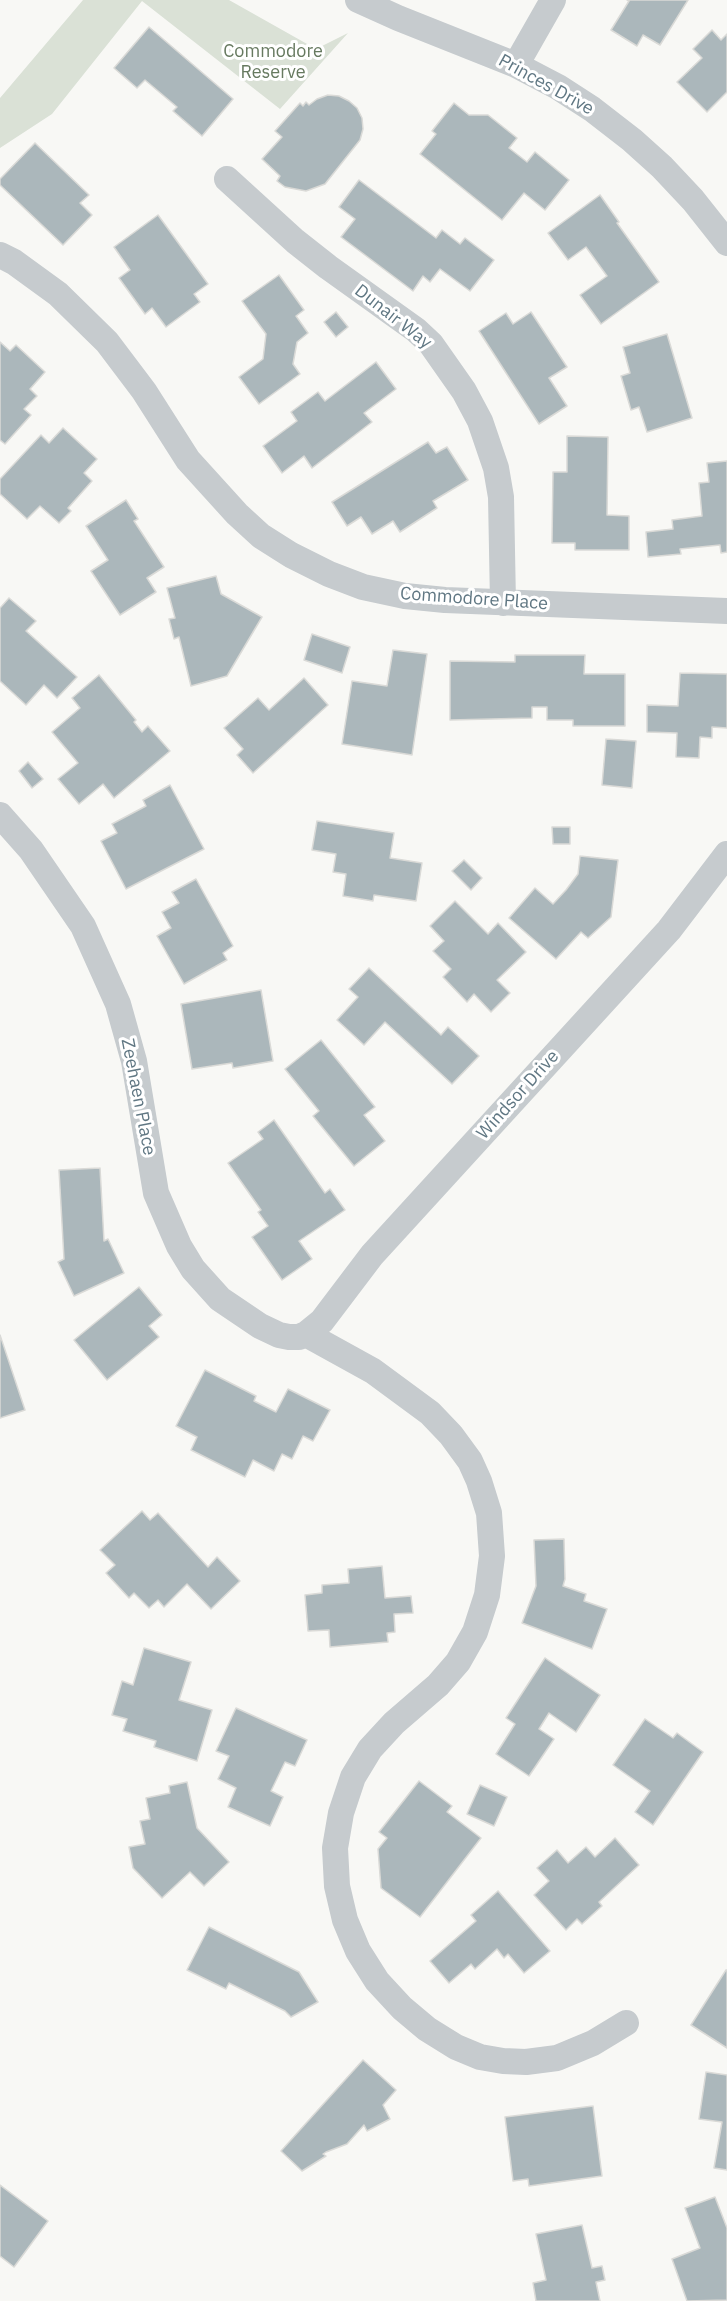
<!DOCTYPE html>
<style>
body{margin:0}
canvas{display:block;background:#f8f8f5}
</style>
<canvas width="727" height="2301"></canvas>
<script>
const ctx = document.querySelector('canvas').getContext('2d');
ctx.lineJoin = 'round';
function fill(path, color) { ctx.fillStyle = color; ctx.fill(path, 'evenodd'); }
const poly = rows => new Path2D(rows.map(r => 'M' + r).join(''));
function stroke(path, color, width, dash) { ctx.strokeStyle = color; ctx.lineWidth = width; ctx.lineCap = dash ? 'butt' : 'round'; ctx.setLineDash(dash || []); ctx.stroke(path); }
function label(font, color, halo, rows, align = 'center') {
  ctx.font = font + ' "IBM Plex Sans",sans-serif'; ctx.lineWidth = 6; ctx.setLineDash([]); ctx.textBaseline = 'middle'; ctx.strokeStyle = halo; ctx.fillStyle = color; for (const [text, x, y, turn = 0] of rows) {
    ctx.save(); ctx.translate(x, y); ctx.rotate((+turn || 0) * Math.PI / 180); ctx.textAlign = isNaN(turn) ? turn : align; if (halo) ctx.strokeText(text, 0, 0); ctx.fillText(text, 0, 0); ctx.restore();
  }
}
const green = poly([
 [83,0,229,0,316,49,348,33,280,109,142,1,52,114,0,148,0,98]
]);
const building = poly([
 [627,0,688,0,660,45,643,35,637,46,611,30,629,1,627,0],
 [149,27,233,99,202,136,173,111,177,107,145,80,137,88,114,68,149,27],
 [712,30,721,40,727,34,727,92,707,112,677,82,702,58,693,49,712,30],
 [328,95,339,96,349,101,357,108,362,118,363,129,360,140,325,184,306,191,285,187,277,181,280,176,262,159,282,137,275,131,300,103,303,106,306,102,309,105,317,99,328,95],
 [454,103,469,115,488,115,517,138,509,148,527,162,535,152,569,180,545,210,524,193,502,220,420,154,436,134,432,131,454,103],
 [35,143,89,195,80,203,92,215,63,245,0,185,0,179,35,143],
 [359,180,436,238,442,230,460,244,465,238,494,260,470,291,440,269,430,282,423,276,413,291,341,237,355,219,339,207,359,180],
 [600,195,619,222,617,223,659,282,601,324,580,295,607,276,586,247,568,260,548,233,600,195],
 [158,215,208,284,194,294,200,302,166,327,152,308,145,314,119,278,130,270,114,247,158,215],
 [279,275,304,310,296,316,308,333,297,342,293,364,300,374,259,404,239,377,263,359,266,334,242,301,279,275],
 [336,312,348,327,336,337,324,322,336,312],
 [531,312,567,367,549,378,567,406,539,424,479,331,506,313,513,324,531,312],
 [667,334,692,418,647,432,639,407,631,410,621,376,630,373,623,347,667,334],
 [0,342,10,351,16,345,45,372,30,389,37,396,24,409,31,415,5,444,0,440,0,342],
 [376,362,396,389,364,413,372,422,312,468,304,456,282,473,263,446,297,421,291,412,318,392,325,401,376,362],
 [63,428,97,459,84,473,92,481,68,508,71,511,59,523,40,506,27,519,0,494,0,479,41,435,49,443,63,428],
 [567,436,608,437,607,515,629,516,629,550,575,550,575,543,552,543,553,472,567,472,567,436],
 [428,442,436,453,447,447,468,480,433,501,437,508,400,532,393,521,372,534,361,517,347,526,332,502,428,442],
 [727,461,727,552,721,553,720,545,680,549,681,554,648,557,646,532,673,529,672,520,702,516,699,483,709,482,707,463,727,461],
 [126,500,138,519,134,521,164,567,147,578,156,592,120,615,91,571,108,560,86,526,126,500],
 [216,576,221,594,262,617,227,676,191,686,179,637,174,639,169,619,175,618,167,588,216,576],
 [9,598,36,621,26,631,77,677,57,698,44,685,26,705,0,681,0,608,9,598],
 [312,634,350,647,342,673,304,660,312,634],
 [393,650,427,654,412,755,342,744,352,681,387,686,393,650],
 [515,655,585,655,584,674,625,674,625,726,573,726,573,720,547,720,547,707,532,707,532,718,450,720,450,661,515,662,515,655],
 [680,673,727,674,727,728,712,727,712,738,700,737,699,758,676,757,677,733,647,732,647,705,678,706,680,673],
 [99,675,136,720,134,722,142,732,148,726,170,751,114,798,103,784,79,804,58,779,78,763,52,732,80,708,72,698,99,675],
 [304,678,328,705,253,773,237,755,243,749,224,728,258,698,269,710,304,678],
 [606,739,636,741,632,788,602,785,606,739],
 [28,762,43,779,32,788,19,771,28,762],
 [170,785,204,849,126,889,101,841,117,833,112,824,146,806,143,800,170,785],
 [317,821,394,833,390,858,422,863,416,901,374,895,373,901,343,896,346,874,333,872,336,854,312,850,317,821],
 [552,827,570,827,570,844,553,844,552,827],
 [580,856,618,860,611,917,588,938,581,932,556,959,509,918,535,888,553,904,566,890,578,874,580,856],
 [464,860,482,878,471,890,452,871,464,860],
 [196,879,233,946,223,953,227,960,184,984,157,936,171,928,162,912,179,903,172,892,196,879],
 [455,901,488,934,498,923,526,952,497,980,510,993,491,1012,474,994,467,1002,443,977,451,969,433,951,444,941,430,926,455,901],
 [369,968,441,1035,448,1027,479,1056,452,1084,385,1022,364,1045,337,1020,358,997,349,989,369,968],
 [261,990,273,1061,233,1068,232,1063,192,1069,181,1004,261,990],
 [321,1040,375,1107,364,1115,385,1141,354,1166,313,1116,319,1111,285,1069,321,1040],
 [274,1120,325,1193,330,1189,345,1210,299,1241,312,1259,282,1280,252,1237,268,1226,258,1212,261,1210,228,1163,263,1139,258,1132,274,1120],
 [100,1168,104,1241,108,1239,124,1273,74,1296,58,1262,64,1259,59,1170,100,1168],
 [139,1287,162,1315,149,1326,159,1337,107,1380,74,1340,139,1287],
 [0,1335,25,1410,0,1418,0,1335],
 [205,1370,256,1396,254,1401,276,1412,288,1389,330,1410,313,1441,303,1436,292,1459,282,1454,274,1471,253,1460,245,1477,191,1450,197,1437,176,1426,205,1370],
 [142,1511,150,1520,158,1513,208,1567,217,1557,240,1581,211,1609,187,1584,164,1607,158,1600,149,1608,134,1593,129,1598,106,1573,115,1565,100,1550,142,1511],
 [564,1539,565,1579,563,1586,586,1594,584,1601,607,1609,592,1649,522,1623,536,1586,534,1540,564,1539],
 [382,1566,385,1598,411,1596,413,1613,394,1614,395,1632,387,1633,388,1642,330,1647,329,1630,308,1631,305,1595,322,1593,322,1585,349,1583,348,1569,382,1566],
 [144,1648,191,1662,179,1700,212,1710,197,1761,154,1747,156,1741,123,1731,127,1719,112,1715,122,1681,133,1685,144,1648],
 [545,1658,600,1695,576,1732,549,1713,539,1729,554,1739,529,1776,496,1754,515,1724,506,1718,545,1658],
 [236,1708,307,1740,295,1766,285,1762,271,1791,283,1797,270,1826,228,1807,236,1788,218,1779,229,1756,216,1751,236,1708],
 [645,1719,673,1738,677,1733,703,1752,653,1825,635,1812,650,1791,613,1765,645,1719],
 [419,1781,452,1806,447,1812,481,1838,420,1917,381,1888,378,1849,387,1838,379,1832,419,1781],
 [187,1782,197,1828,229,1862,204,1886,190,1872,162,1898,133,1868,129,1847,145,1844,140,1821,150,1819,146,1798,170,1793,169,1786,187,1782],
 [480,1785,507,1797,494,1826,467,1814,480,1785],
 [615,1838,639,1865,599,1902,602,1906,582,1924,577,1919,566,1930,534,1895,549,1881,537,1868,557,1850,568,1863,586,1847,595,1857,615,1838],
 [498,1891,550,1951,524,1973,508,1954,504,1958,497,1949,475,1969,471,1964,449,1983,430,1961,476,1921,471,1915,498,1891],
 [209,1927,299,1972,318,2002,291,2017,285,2011,229,1983,226,1989,187,1970,209,1927],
 [726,1970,727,1970,727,2048,691,2025,726,1970],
 [363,2060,396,2090,383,2105,390,2119,367,2131,364,2125,347,2144,326,2152,323,2154,326,2156,302,2171,281,2151,363,2060],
 [706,2072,727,2075,727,2170,714,2168,722,2122,699,2119,706,2072],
 [593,2106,602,2176,529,2186,528,2179,513,2181,505,2117,593,2106],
 [0,2185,48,2221,14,2267,0,2256,0,2185],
 [715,2197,727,2228,727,2300,687,2301,672,2259,700,2248,685,2208,715,2197],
 [582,2225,592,2268,602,2266,605,2280,596,2282,600,2301,536,2301,533,2283,546,2280,536,2234,582,2225]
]);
const minor = poly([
 [358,0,398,18,516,65,558,87,592,109,632,140,662,167,693,200,727,243],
 [516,65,553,0],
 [227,179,295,241,328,267,416,330,431,344,464,391,480,421,496,468,501,497,503,603],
 [0,255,14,262,58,294,107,342,144,391,188,460,237,514,261,536,291,555,329,574,363,587,405,596,445,600,727,611],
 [0,815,31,850,83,926,118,1004,134,1061,156,1193,179,1246,193,1269,220,1299,260,1326,279,1335,289,1337,299,1337,306,1334,322,1321,372,1255,669,930,727,854],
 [306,1334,373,1371,430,1413,451,1435,470,1461,479,1481,489,1513,492,1556,487,1595,475,1632,458,1662,438,1685,394,1723,370,1749,353,1777,341,1813,335,1848,337,1886,345,1920,358,1951,377,1981,402,2008,427,2029,456,2047,480,2057,503,2061,526,2062,557,2058,593,2043,626,2023]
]);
const parkNames = [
 ["Commodore",273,52],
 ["Reserve",273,73]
];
const streetNames = [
 ["Princes Drive",546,85,29],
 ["Dunair Way",393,317,38],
 ["Commodore Place",474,599,4],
 ["Windsor Drive",518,1095,-48],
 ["Zeehaen Place",138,1097,79]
];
fill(green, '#dae1d6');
fill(building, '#abb7bb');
stroke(building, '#dadad7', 1.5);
stroke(minor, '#c6cbce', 26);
label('18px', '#677a60', '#fff', parkNames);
label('18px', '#607783', '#fff', streetNames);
</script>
